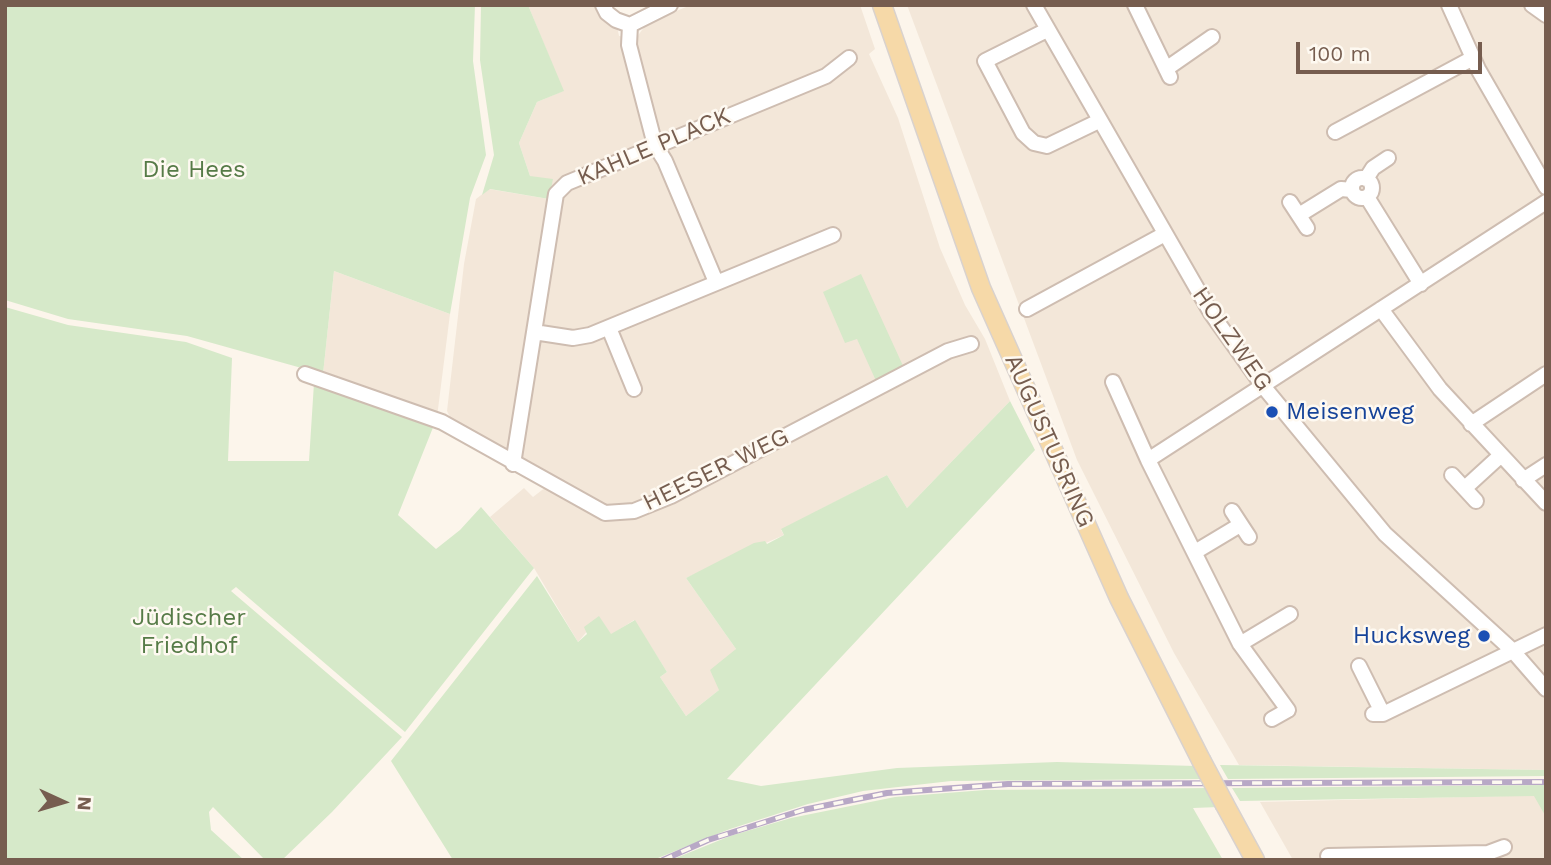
<!DOCTYPE html>
<meta charset="utf-8">
<style>
body{margin:0}
#map{position:relative;width:1551px;height:865px;overflow:hidden;background:#fcf5eb;font-family:"Work Sans",sans-serif}
canvas{display:block}
.frame{position:absolute;inset:0;border:7px solid #765d4f;pointer-events:none}
.north{position:absolute;left:28px;top:767px;width:70px;height:70px;-webkit-text-stroke:5px #fef9f1;paint-order:stroke;rotate:94deg;font-size:19px;font-weight:700;line-height:28px;text-align:center;color:#765d4f}
.north::after{content:'';display:block;margin:auto;width:24px;height:32px;background:#765d4f;clip-path:polygon(50% 0,100% 100%,50% 72%,0 100%)}
.scale{position:absolute;left:1296px;top:42px;width:186px;height:32px;box-sizing:border-box;border:4px solid #765d4f;border-top:0;padding-left:9px;font-size:21px;line-height:24px;white-space:nowrap;color:#765d4f;-webkit-text-stroke:5px #fef9f1;paint-order:stroke}
</style>
<div id="map">
<canvas width="1551" height="865"></canvas>
<div class="frame"></div>
<div class="north">N</div>
<div class="scale">100 m</div>
</div>
<script>
const ctx = document.querySelector('canvas').getContext('2d');
ctx.lineJoin = 'round';
function fill(path, color) { ctx.fillStyle = color; ctx.fill(path, 'evenodd'); }
const poly = rows => new Path2D(rows.map(r => 'M' + r).join(''));
function stroke(path, color, width, dash) { ctx.strokeStyle = color; ctx.lineWidth = width; ctx.lineCap = dash ? 'butt' : 'round'; ctx.setLineDash(dash || []); ctx.stroke(path); }
function label(font, color, halo, rows, align = 'center') {
  ctx.font = font + ' "Work Sans",sans-serif'; ctx.lineWidth = 5; ctx.setLineDash([]); ctx.textBaseline = 'middle'; ctx.strokeStyle = halo; ctx.fillStyle = color; for (const [text, x, y, turn = 0] of rows) {
    ctx.save(); ctx.translate(x, y); ctx.rotate((+turn || 0) * Math.PI / 180); ctx.textAlign = isNaN(turn) ? turn : align; if (halo) ctx.strokeText(text, 0, 0); ctx.fillText(text, 0, 0); ctx.restore();
  }
}
const residential = poly([
 [528,5,598,5,617,26,619,36,637,37,647,23,691,5,860,5,875,49,869,54,898,118,940,248,965,305,985,339,1010,401,907,508,887,475,781,530,784,535,686,578,736,649,719,690,686,716,660,677,667,672,634,620,611,635,599,617,578,642,534,568,490,517,524,488,533,497,546,487,454,425,447,411,464,264,476,199,489,189,549,199,530,176,519,143,537,102,563,91],
 [907,5,1546,5,1546,770,1239,765,1174,653,1077,460],
 [334,271,450,314,437,417,323,374],
 [1546,795,1546,860,1293,860,1260,802]
]);
const green = poly([
 [5,5,475,5,473,61,486,155,470,198,450,314,334,271,323,374,187,336,68,319,5,300],
 [481,5,528,5,564,91,537,102,519,143,530,176,553,179,549,199,490,189,482,195,494,155,480,60],
 [861,274,904,368,877,383,857,339,845,343,823,292],
 [5,307,68,325,186,342,232,358,228,461,309,461,314,383,434,425,398,515,436,549,460,530,481,507,534,568,405,732,236,587,231,591,402,737,332,812,282,860,265,860,213,807,209,812,211,830,244,860,5,860],
 [1010,401,1035,450,727,779,761,786,897,768,1057,762,1195,766,1202,779,951,781,863,791,808,804,730,829,653,860,453,860,391,761,537,576,578,642,587,634,584,627,599,616,611,634,635,620,667,672,660,677,686,716,719,690,710,670,736,649,686,578,754,543,765,541,767,544,784,535,781,529,887,475,907,508],
 [1220,765,1546,770,1546,776,1228,779],
 [1546,785,1546,817,1534,796,1240,801,1232,788],
 [1208,788,1219,807,1193,808,1223,860,671,860,730,836,791,818,895,797,985,790]
]);
const minor = poly([
 [603,5,607,13,616,20,630,25],
 [670,5,630,25,629,45,655,145,665,161,716,282],
 [1034,5,1211,313,1263,386,1385,534,1512,650,1546,689],
 [1135,5,1170,77],
 [1449,5,1478,69,1546,187],
 [1532,5,1546,15],
 [1047,30,985,61,1023,133,1034,143,1047,146,1099,121],
 [1166,69,1212,37],
 [1335,132,1473,58],
 '1352 188a10 10 0 1 1 20 0a10 10 0 1 1-20 0Z',
 [1366,179,1373,168,1388,158],
 [1367,197,1421,284],
 [1290,202,1307,228],
 [1299,215,1341,189,1352,190],
 [1027,309,1163,235],
 [1381,309,1440,389,1546,503],
 [609,328,634,389],
 [534,332,573,338,590,335,833,235],
 [305,374,442,422,605,513,634,511,671,496,948,351,971,344],
 [1113,382,1148,460,1240,644,1288,710,1272,719],
 [1471,424,1546,374],
 [1148,460,1546,202],
 [513,464,556,194,567,183,826,76,849,58],
 [1452,475,1476,501],
 [1523,480,1546,465],
 [1465,488,1500,456],
 [1232,511,1249,537],
 [1195,552,1240,525],
 [1240,644,1290,614],
 [1359,666,1383,714],
 [1373,714,1383,714,1546,635],
 [1328,856,1488,853,1504,847]
]);
const major = poly([
 [882,5,981,288,1119,598,1201,760],
 [1225,805,1255,860]
]);
const rail = poly([
 [663,860,708,840,803,810,887,793,1008,784,1546,782]
]);
const majorBridge = poly([
 [1201,760,1225,805]
]);
const markers = [
 [1272,412,7,"#1a4fb4"],
 [1484,636,7,"#1a4fb4"]
];
const streetNames = [
 ["KAHLE PLACK",654,147,-23],
 ["HOLZWEG",1232,339,55],
 ["AUGUSTUSRING",1049,441,66],
 ["HEESER WEG",716,470,-26]
];
const parkNames = [
 ["Die Hees",194,170],
 ["Jüdischer",189,618],
 ["Friedhof",189,646]
];
const transitNames = [
 ["Meisenweg",1286,412],
 ["Hucksweg",1470,636,"right"]
];
fill(residential, '#f3e7d9');
fill(green, '#d6e9c9');
stroke(minor, '#cebdb1', 18);
stroke(major, '#d9d2ce', 21);
stroke(minor, '#fff', 14);
stroke(major, '#f6d9a8', 18);
stroke(rail, '#b8a8c6', 6);
stroke(rail, '#fef9f1', 3.5, [10]);
stroke(majorBridge, '#d9d2ce', 21, []);
stroke(majorBridge, '#f6d9a8', 18);
for (const [x, y, r, color] of markers) { const dot = new Path2D(); dot.arc(x, y, r, 0, 2 * Math.PI); ctx.fillStyle = color; ctx.fill(dot); stroke(dot, '#fef9f1', 2.5); }
label('24px', '#765d4f', '#fef9f1', streetNames);
label('24px', '#567b47', '#fef9f1', parkNames);
label('24px', '#164399', '#fef9f1', transitNames, 'left');
</script>
